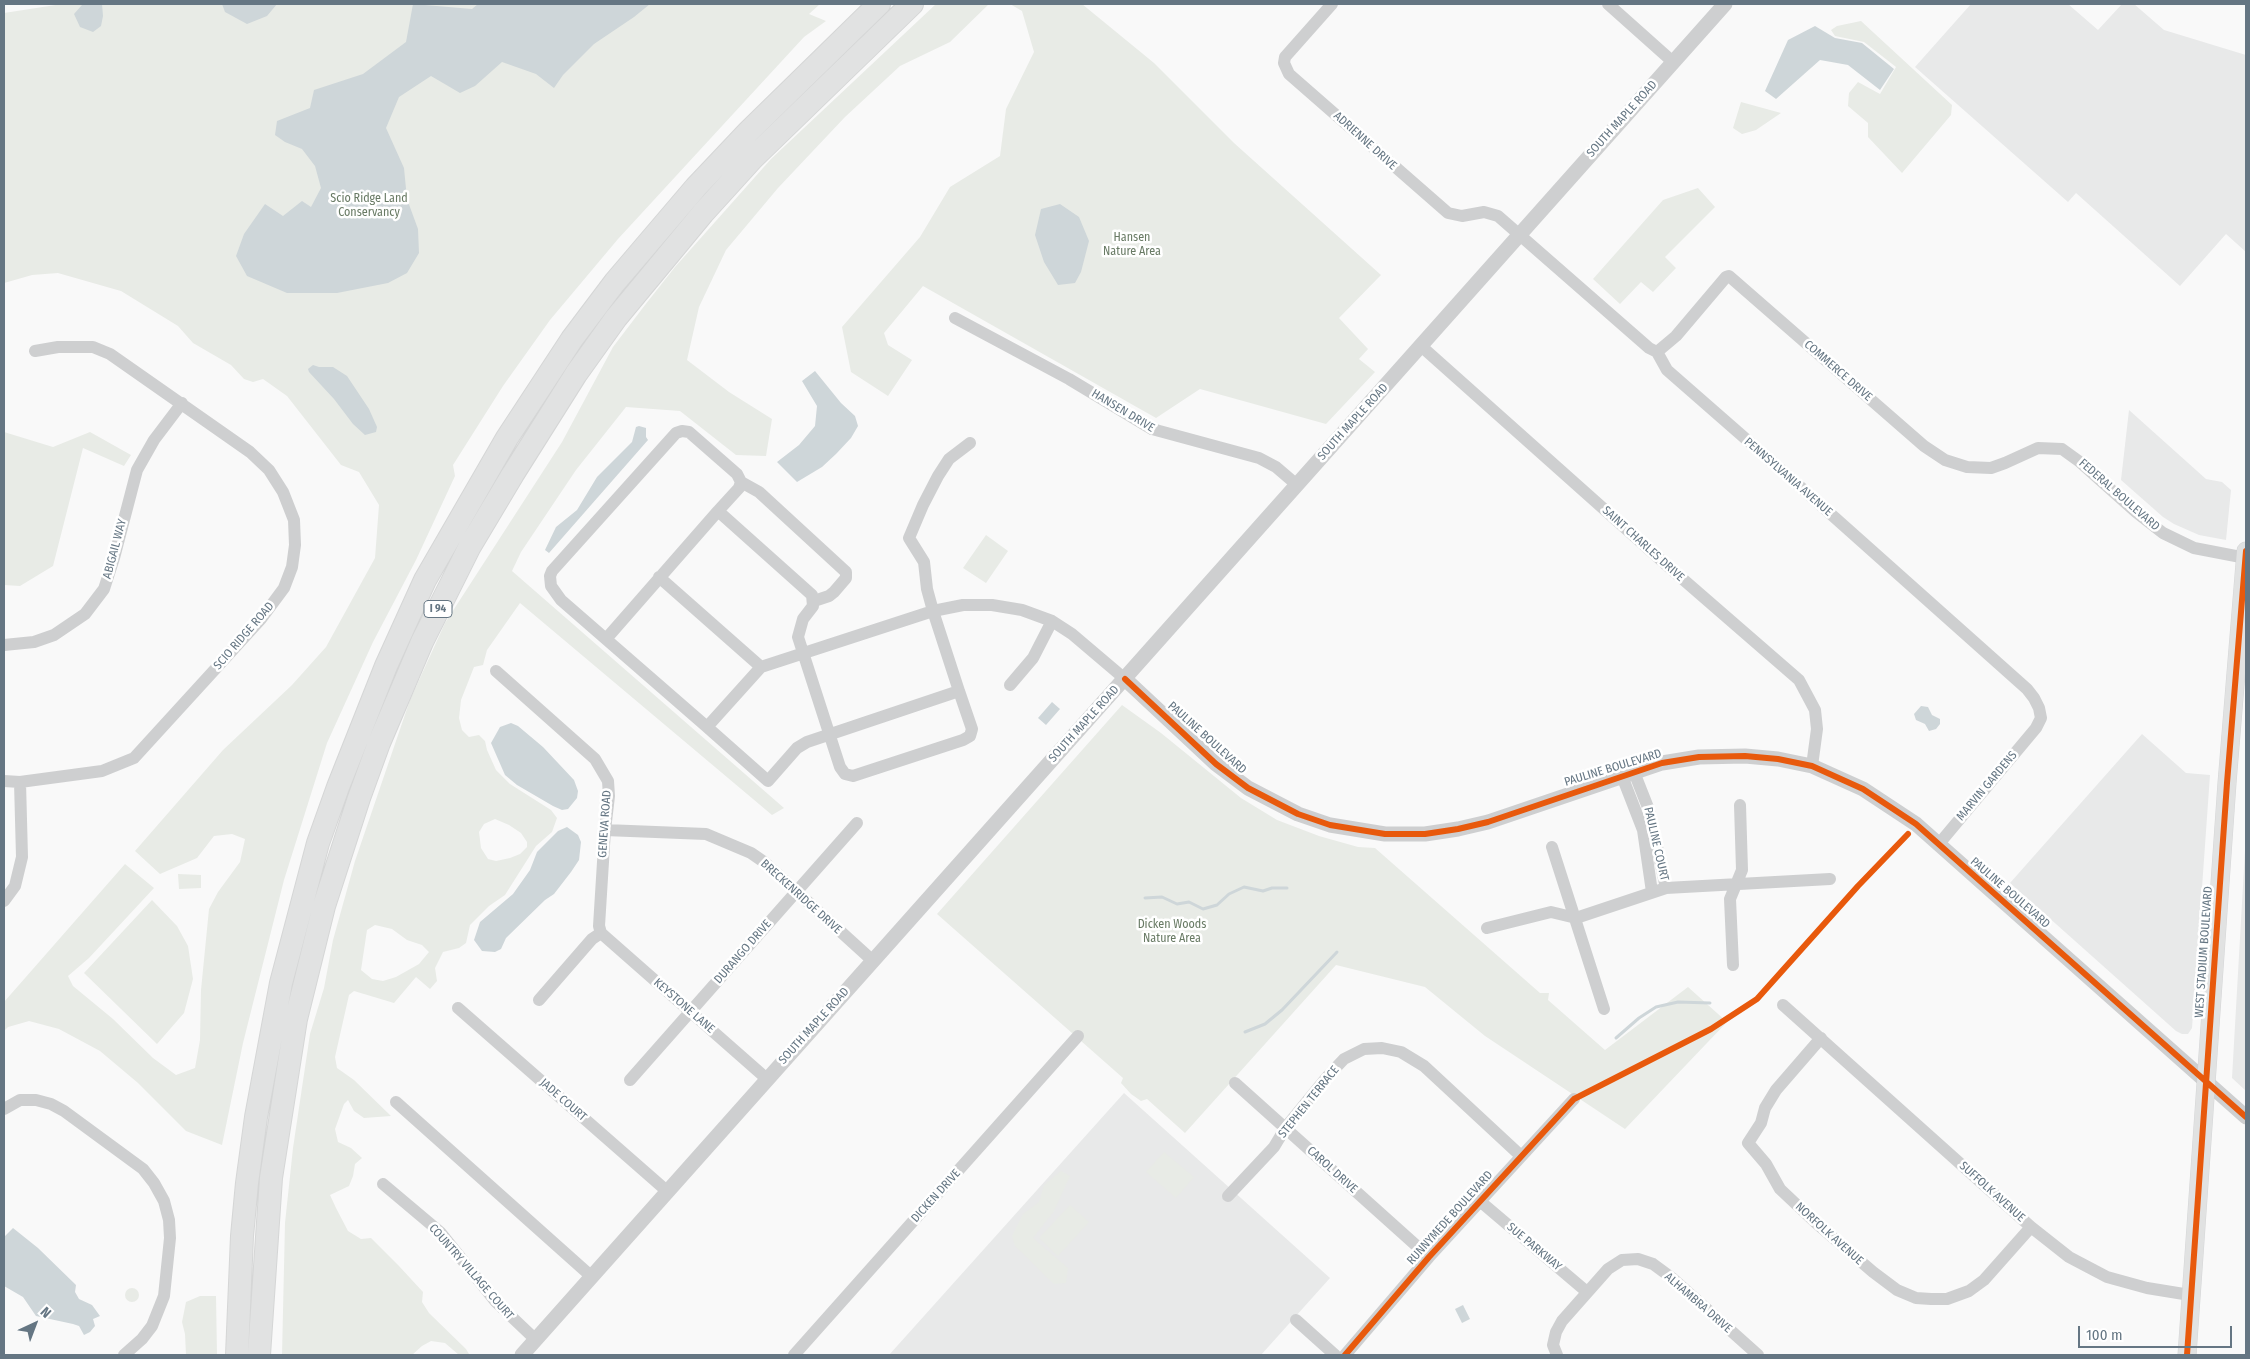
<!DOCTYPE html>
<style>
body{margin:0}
#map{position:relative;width:2250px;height:1359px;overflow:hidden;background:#f9f9f9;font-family:"Fira Sans Condensed",sans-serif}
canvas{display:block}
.frame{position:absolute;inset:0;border:5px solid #657683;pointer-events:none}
.north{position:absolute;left:10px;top:1299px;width:50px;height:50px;-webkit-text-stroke:4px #fff;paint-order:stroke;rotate:43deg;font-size:14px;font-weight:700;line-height:20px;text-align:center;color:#657683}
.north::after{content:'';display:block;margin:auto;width:18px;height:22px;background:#657683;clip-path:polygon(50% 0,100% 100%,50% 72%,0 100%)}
.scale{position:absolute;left:2078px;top:1326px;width:154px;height:22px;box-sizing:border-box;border:2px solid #657683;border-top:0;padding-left:6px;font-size:15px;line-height:18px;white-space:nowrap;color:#657683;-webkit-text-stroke:4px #fff;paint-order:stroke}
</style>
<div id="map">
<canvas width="2250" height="1359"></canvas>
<div class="frame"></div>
<div class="north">N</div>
<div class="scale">100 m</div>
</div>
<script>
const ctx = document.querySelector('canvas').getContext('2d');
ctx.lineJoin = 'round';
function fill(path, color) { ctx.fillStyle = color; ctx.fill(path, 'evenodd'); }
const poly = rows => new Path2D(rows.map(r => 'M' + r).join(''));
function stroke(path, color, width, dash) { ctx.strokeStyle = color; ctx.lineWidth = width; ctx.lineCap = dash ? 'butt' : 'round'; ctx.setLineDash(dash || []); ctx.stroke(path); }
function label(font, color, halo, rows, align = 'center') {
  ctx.font = font + ' "Fira Sans Condensed",sans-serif'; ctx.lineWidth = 5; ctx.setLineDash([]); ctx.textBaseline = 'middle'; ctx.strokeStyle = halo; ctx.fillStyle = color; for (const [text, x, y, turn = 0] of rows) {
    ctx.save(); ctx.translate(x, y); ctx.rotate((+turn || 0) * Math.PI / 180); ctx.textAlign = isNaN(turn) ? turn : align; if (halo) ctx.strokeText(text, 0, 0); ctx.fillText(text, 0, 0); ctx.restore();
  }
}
const built = poly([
 [1971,4,2068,4,2098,30,2122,4,2134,4,2164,30,2246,55,2246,252,2226,234,2180,286,2076,193,2068,202,1915,67],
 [2129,410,2206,479,2222,482,2231,490,2226,540,2199,535,2174,524,2163,517,2121,480],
 [2142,734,2186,773,2210,775,2192,1028,2188,1034,2182,1034,2176,1031,2010,883],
 [2246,833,2246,1091,2232,1078],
 [1124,1093,1330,1278,1261,1355,889,1355]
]);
const green = poly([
 [62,4,820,4,809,14,826,21,804,37,722,126,618,239,550,320,503,386,453,465,455,476,416,560,373,642,327,743,284,880,243,1043,222,1145,186,1131,138,1083,100,1051,59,1029,29,1021,8,1027,4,1031,4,1002,125,864,154,888,89,958,68,976,73,986,113,1019,153,1058,176,1075,195,1068,200,1040,201,990,209,909,218,892,240,862,245,839,232,834,214,836,197,858,160,874,135,851,223,750,292,685,326,647,375,558,379,505,359,472,341,465,287,396,263,379,253,382,244,379,231,365,193,343,178,326,121,291,58,273,32,275,4,283,4,13],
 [936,4,989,4,950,42,900,66,845,117,778,188,726,250,699,307,687,360,729,392,772,419,766,456,736,455,680,411,626,407,576,470,521,552,512,571,784,808,772,815,520,603,487,650,483,665,474,667,461,700,459,718,462,730,469,737,479,735,485,741,487,750,496,770,510,784,551,810,557,818,552,832,536,846,505,895,489,906,470,925,466,943,459,948,443,952,435,968,437,981,430,989,416,977,394,1003,354,991,349,995,335,1057,337,1068,354,1080,391,1116,364,1118,354,1111,348,1100,344,1104,335,1129,338,1142,351,1148,362,1158,355,1164,353,1176,349,1186,330,1195,336,1208,348,1231,361,1239,371,1238,399,1266,423,1292,422,1302,429,1313,466,1349,469,1354,459,1355,445,1343,431,1341,422,1346,412,1355,282,1355,285,1223,293,1148,310,1034,324,988,333,940,355,861,410,700,445,623,562,442,613,347,645,305,675,267,771,159],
 [495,819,509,825,521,833,527,842,527,847,520,854,510,858,496,861,488,859,481,848,479,832,484,824],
 [375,925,392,929,407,940,422,945,429,952,419,964,396,977,383,981,372,979,361,970,367,930],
 [1010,4,1082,4,1154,63,1234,143,1381,275,1339,318,1368,349,1359,359,1375,372,1326,424,1200,389,1156,418,923,286,884,333,888,345,912,360,888,396,851,372,842,327,920,237,950,187,1000,156,1006,109,1034,52,1022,11],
 [1861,21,1952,105,1951,115,1902,173,1868,137,1868,123,1848,106,1849,93,1858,82,1880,94,1896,67,1864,42,1835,36,1831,30,1837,26],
 [1741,102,1781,113,1756,130,1742,134,1733,128],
 [1698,188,1715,207,1665,257,1676,268,1653,292,1641,282,1620,304,1593,279,1663,200],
 [4,432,53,447,90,432,131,455,124,466,83,448,53,566,20,586,4,585],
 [986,535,1008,551,986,583,963,568],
 [1122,705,1161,733,1241,798,1277,820,1319,836,1358,847,1375,848,1540,993,1549,993,1548,1000,1605,1050,1688,987,1727,1022,1625,1129,1485,1036,1425,987,1336,965,1185,1133,1147,1099,1141,1101,1131,1094,1121,1083,1123,1078,937,914],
 [178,874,201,875,201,888,179,889],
 [152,900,177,926,188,946,193,979,184,1013,157,1044,84,973],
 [1164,1152,1194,1177,1176,1198,1146,1172],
 [1061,1171,1070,1176,1054,1211,1033,1238,1068,1268,1066,1283,1054,1284,1015,1246,1012,1236,1023,1214,1039,1202,1044,1185],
 [1070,1205,1089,1222,1058,1256,1039,1238],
 '125 1295a7 7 0 1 1 14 0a7 7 0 1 1-14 0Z',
 [200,1296,216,1296,217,1355,186,1355,185,1334,182,1322,186,1302]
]);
const water = poly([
 [102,4,103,16,101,26,93,32,80,27,74,14,82,5],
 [222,4,277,4,267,16,247,24,225,12],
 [413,4,472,9,478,4,650,4,634,17,594,44,563,75,554,88,536,74,502,62,475,86,460,93,431,76,399,97,386,128,404,168,407,199,418,229,419,253,407,273,388,283,337,293,287,293,247,276,236,256,244,234,265,204,283,216,302,201,311,207,321,188,315,166,302,149,285,142,275,135,277,121,310,108,314,90,363,74,406,42],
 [1815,26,1835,38,1862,43,1894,69,1880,90,1848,65,1820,60,1776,99,1765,91,1788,40],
 [1060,204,1079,217,1089,241,1081,272,1075,283,1058,285,1044,262,1035,235,1041,209],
 [313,365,319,367,333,367,347,376,369,409,377,427,376,432,365,435,353,424,334,399,309,372,308,369],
 [815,371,841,403,855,416,858,426,851,438,836,454,822,467,797,482,777,462,799,445,815,426,817,406,802,381],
 [639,426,646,428,646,437,648,440,549,553,545,550,556,527,577,510,597,477,632,442,636,427],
 [1052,702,1060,709,1046,725,1038,718],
 [1921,706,1928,707,1932,715,1940,719,1940,724,1936,729,1929,731,1925,724,1916,720,1914,714],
 [511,723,518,726,543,747,574,780,578,791,577,798,568,809,562,810,553,806,517,785,505,775,491,743,500,727],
 [567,827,578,835,581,842,579,860,571,872,554,894,545,900,506,938,501,949,495,952,482,951,474,940,480,922,513,894,530,870,537,852,558,831],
 [13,1228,38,1248,76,1285,75,1292,79,1299,92,1305,100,1316,93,1319,95,1326,90,1332,84,1335,79,1326,73,1324,36,1316,23,1297,4,1286,4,1237],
 [1463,1305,1470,1319,1462,1323,1455,1309]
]);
const stream = poly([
 [1145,898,1162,897,1177,904,1189,902,1203,909,1217,905,1229,894,1244,887,1263,891,1272,888,1287,888],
 [1245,1032,1265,1024,1282,1010,1337,952],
 [1616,1038,1639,1018,1656,1007,1678,1002,1710,1003]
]);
const minor = poly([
 [1332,4,1285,57,1284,63,1289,74,1448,213,1462,216,1484,212,1498,216,1649,348,1657,352,1667,370,1787,475,2027,689,2034,698,2039,708,2041,718,2036,728,1938,845],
 [1608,4,1673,62],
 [955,318,1069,379,1152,429,1259,458,1276,467,1297,485],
 [1421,346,1670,568,1799,680,1815,710,1817,729,1812,766],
 [1657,352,1676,336,1726,277,1729,276,1924,446,1945,460,1967,467,1991,468,2005,463,2038,448,2062,449,2080,462,2136,512,2163,533,2194,548,2246,558],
 [970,443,949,459,938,476,923,505,909,538,924,562,927,589,933,611,959,691,807,742,797,748,768,781,707,727,761,667,933,611,963,605,992,605,1022,610,1052,621,1072,634,1125,679],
 [741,482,759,492,846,572,846,578,834,592,829,596,814,601],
 [659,577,761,667],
 [606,639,718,511],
 [4,645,34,642,54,635,85,614,104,589,114,558,137,470,154,440,182,403],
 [496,671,595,759,608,781,609,796,605,830,599,926,601,933],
 [1010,685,1033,658,1052,621],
 [707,727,561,600,551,586,550,576,552,571,676,433,682,431,689,432,737,474,741,482,739,488,718,511,812,595,813,606,803,619,798,637,840,767,845,774,853,776,963,740,970,736,972,729,959,691],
 [1634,772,1649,810,1666,888],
 [1622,776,1643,830,1652,892],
 [4,781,20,782,102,771,134,758,261,619,284,588,292,567,295,545,294,520,283,492,269,470,250,452,110,354,93,347,58,347,35,351],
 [605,830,706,834,751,853,764,862,873,961],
 [1552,847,1604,1009],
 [4,901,15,886,22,857,20,782],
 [1487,928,1551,912,1576,918,1666,888,1830,879],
 [601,933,767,1079],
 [1733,965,1730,899,1742,870,1740,805],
 [539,1000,592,939,601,933],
 [1783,1005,2031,1227,2069,1257,2107,1277,2147,1288,2190,1295],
 [458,1008,668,1192],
 [1821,1038,1776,1090,1765,1108,1761,1123,1748,1143,1766,1164,1780,1189,1815,1222,1873,1272,1897,1290,1916,1298,1931,1299,1947,1299,1969,1291,1984,1280,2031,1227],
 [630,1080,857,823],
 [1235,1083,1429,1257],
 [396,1102,592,1277],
 [4,1109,20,1100,36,1100,51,1104,64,1111,143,1169,154,1183,164,1201,169,1220,170,1238,164,1296,152,1326,142,1339,124,1355],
 [383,1184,440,1232,496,1302,536,1340],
 [1228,1196,1274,1147,1286,1127,1327,1077,1344,1059,1364,1049,1382,1048,1401,1052,1424,1066,1521,1156],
 [1481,1202,1587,1292],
 [1296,1320,1335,1355],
 [794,1355,1078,1036],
 [1345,1355,1429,1257,1574,1099],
 [1557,1355,1553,1345,1556,1332,1562,1321,1608,1269,1622,1260,1638,1259,1653,1264,1672,1278,1758,1355]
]);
const tertiary = poly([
 [1125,679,1216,764,1248,788,1298,814,1330,825,1385,834,1425,834,1458,829,1488,822,1662,763,1699,757,1745,756,1778,759,1812,766,1863,789,1916,824,2246,1117],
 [522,1355,1725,4]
]);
const secondary = poly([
 [2187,1355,2227,783,2246,551]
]);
const motorway = poly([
 [237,1355,242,1236,247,1183,256,1117,281,983,318,843,338,787,386,666,425,580,507,438,572,339,615,282,696,187,749,131,879,4],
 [259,1355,271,1178,296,1019,324,906,359,798,379,743,422,642,470,546,513,474,576,374,616,318,703,213,752,159,912,4]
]);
const cycleway = poly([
 [1125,679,1216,764,1248,788,1298,814,1330,825,1385,834,1425,834,1458,829,1488,822,1662,763,1699,757,1745,756,1778,759,1812,766,1863,789,1916,824,2246,1117],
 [1345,1355,1429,1257,1574,1099,1711,1029,1757,999,1858,886,1908,834],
 [2187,1355,2227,783,2246,551]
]);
const shields = [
 [438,609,28]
];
const shieldNames = [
 ["I 94",438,609]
];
const streetNames = [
 ["SOUTH MAPLE ROAD",1622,119,-48],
 ["ADRIENNE DRIVE",1365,141,42],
 ["COMMERCE DRIVE",1838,371,41],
 ["HANSEN DRIVE",1123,411,31],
 ["SOUTH MAPLE ROAD",1353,422,-48],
 ["PENNSYLVANIA AVENUE",1788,477,41],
 ["FEDERAL BOULEVARD",2119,495,41],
 ["SAINT CHARLES DRIVE",1643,544,42],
 ["ABIGAIL WAY",115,549,-75],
 ["SCIO RIDGE ROAD",244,636,-49],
 ["SOUTH MAPLE ROAD",1084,724,-48],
 ["PAULINE BOULEVARD",1207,738,42],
 ["PAULINE BOULEVARD",1613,768,-17],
 ["MARVIN GARDENS",1987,786,-50],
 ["GENEVA ROAD",605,824,-86],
 ["PAULINE COURT",1656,844,77],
 ["PAULINE BOULEVARD",2010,893,41],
 ["BRECKENRIDGE DRIVE",801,897,42],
 ["DURANGO DRIVE",743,952,-49],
 ["WEST STADIUM BOULEVARD",2204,952,-86],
 ["KEYSTONE LANE",684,1006,41],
 ["SOUTH MAPLE ROAD",814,1026,-48],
 ["JADE COURT",563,1100,41],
 ["STEPHEN TERRACE",1309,1102,-51],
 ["CAROL DRIVE",1332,1170,42],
 ["SUFFOLK AVENUE",1992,1192,42],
 ["DICKEN DRIVE",936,1196,-48],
 ["RUNNYMEDE BOULEVARD",1450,1218,-48],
 ["NORFOLK AVENUE",1829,1234,42],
 ["SUE PARKWAY",1534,1247,40],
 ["COUNTRY VILLAGE COURT",471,1272,49],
 ["ALHAMBRA DRIVE",1698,1303,41]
];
const parkNames = [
 ["Scio Ridge Land",369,199],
 ["Conservancy",369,213],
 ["Hansen",1132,238],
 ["Nature Area",1132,252],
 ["Dicken Woods",1172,925],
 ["Nature Area",1172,939]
];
fill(built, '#e8e9e9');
fill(green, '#e8ebe6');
fill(water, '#ced6d9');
stroke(stream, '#ced6d9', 3);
stroke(secondary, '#d5d6d7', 19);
stroke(motorway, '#d5d6d6', 24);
stroke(minor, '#cecfd0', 12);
stroke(tertiary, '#cecfd0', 15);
stroke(secondary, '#e1e2e2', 18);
stroke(motorway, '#e1e2e2', 22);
stroke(cycleway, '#e8590c', 6);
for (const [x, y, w] of shields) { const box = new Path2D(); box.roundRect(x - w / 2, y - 8.5, w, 17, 4); ctx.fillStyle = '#fff'; ctx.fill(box); stroke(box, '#657683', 1); }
label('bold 11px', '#657683', null, shieldNames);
label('12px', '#657683', '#fff', streetNames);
label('12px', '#687a64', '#fff', parkNames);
</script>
